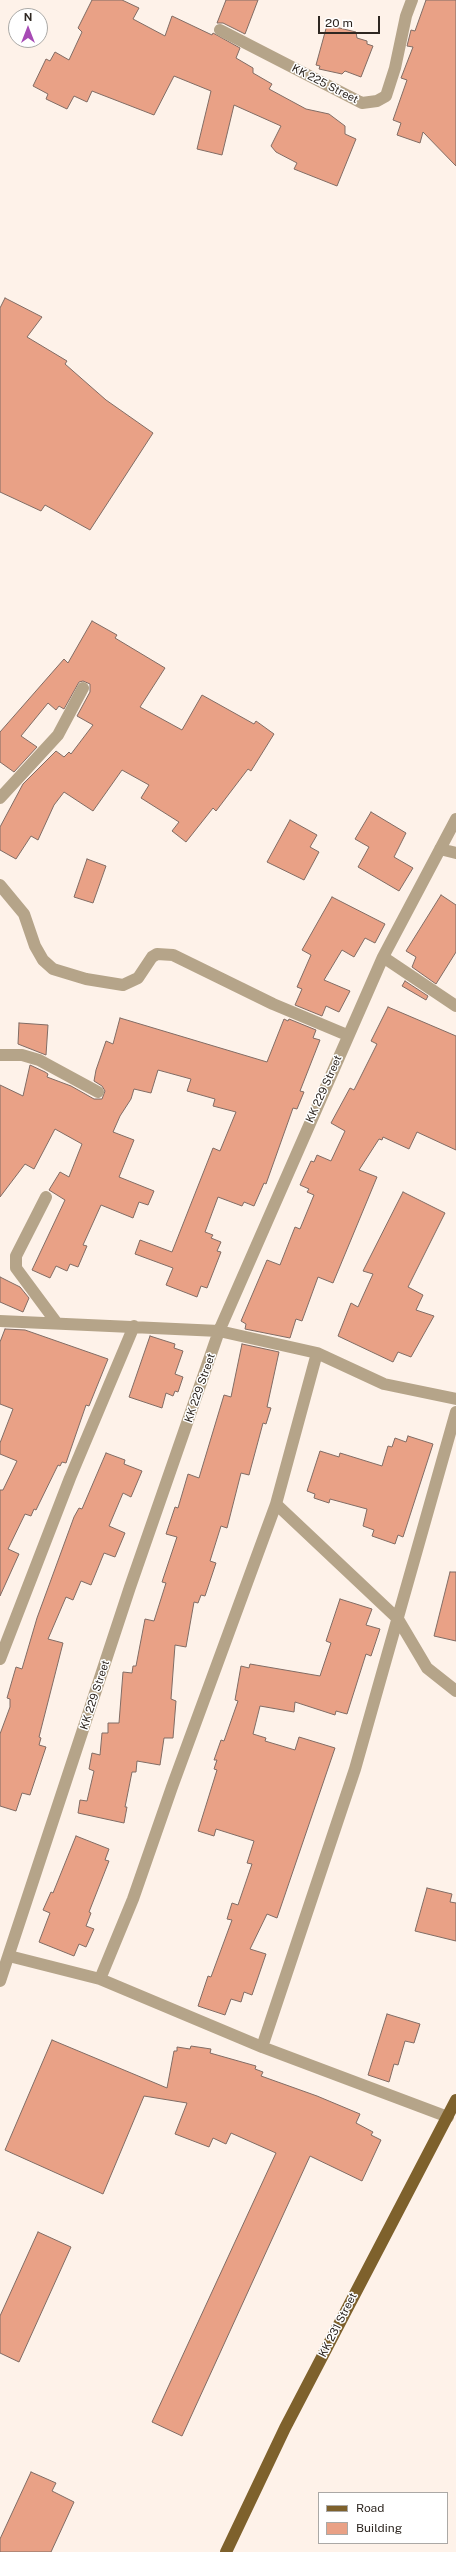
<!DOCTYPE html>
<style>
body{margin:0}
#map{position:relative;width:456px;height:2552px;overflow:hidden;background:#fef2e9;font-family:"Public Sans",sans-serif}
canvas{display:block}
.legend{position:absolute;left:318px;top:2492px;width:130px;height:52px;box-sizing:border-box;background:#fff;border:1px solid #aba9a6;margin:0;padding:5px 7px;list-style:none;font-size:12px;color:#2e2721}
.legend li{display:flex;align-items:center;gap:8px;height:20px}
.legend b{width:20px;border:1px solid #aba9a6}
.north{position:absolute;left:8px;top:8px;width:40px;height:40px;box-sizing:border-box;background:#fff;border:1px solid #aba9a6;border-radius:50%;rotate:0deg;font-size:11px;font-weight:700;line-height:16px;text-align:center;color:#2e2721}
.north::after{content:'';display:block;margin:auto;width:14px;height:18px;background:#a74bb5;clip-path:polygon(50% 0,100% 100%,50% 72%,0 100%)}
.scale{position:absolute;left:318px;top:16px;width:62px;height:18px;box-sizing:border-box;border:2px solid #2e2721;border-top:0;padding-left:5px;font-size:12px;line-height:14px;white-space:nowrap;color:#2e2721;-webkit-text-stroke:3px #fff;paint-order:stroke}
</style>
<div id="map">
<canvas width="456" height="2552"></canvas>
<ul class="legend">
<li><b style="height:5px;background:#7e612c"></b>Road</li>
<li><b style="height:11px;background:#e9a186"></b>Building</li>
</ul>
<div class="north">N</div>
<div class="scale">20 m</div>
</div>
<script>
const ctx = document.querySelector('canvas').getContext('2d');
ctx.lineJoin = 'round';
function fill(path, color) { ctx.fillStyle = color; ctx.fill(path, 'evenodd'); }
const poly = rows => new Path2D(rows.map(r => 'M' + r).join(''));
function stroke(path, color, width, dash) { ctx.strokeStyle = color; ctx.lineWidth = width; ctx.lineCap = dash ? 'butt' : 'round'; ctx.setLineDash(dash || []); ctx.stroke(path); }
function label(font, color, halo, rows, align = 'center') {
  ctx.font = font + ' "Public Sans",sans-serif'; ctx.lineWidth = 3; ctx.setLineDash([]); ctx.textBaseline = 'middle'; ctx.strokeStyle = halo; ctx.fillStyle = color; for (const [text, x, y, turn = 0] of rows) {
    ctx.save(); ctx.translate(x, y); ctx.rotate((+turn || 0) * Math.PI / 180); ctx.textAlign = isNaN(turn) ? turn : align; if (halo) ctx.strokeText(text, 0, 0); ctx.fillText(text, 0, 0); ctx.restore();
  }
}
const building = poly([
 [92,0,122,0,139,8,133,19,165,36,172,16,212,35,213,33,240,48,236,58,253,68,253,73,272,84,269,89,306,109,329,114,345,126,345,134,356,139,337,186,294,169,297,163,276,152,271,146,281,126,234,105,222,155,197,149,211,91,174,76,154,115,92,91,87,102,74,96,67,109,46,99,48,94,33,86,46,59,50,61,55,52,69,60,82,32,78,28,92,0],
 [226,0,258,0,245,34,223,23,217,23,226,0],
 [426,0,456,0,456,166,423,132,420,143,397,135,401,123,393,120,407,80,401,78,413,47,407,46,411,30,415,31,426,0],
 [327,25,356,32,357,38,367,41,367,44,373,46,361,77,345,71,342,74,319,69,320,66,316,65,327,25],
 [5,298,42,317,27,337,67,361,65,364,106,400,153,433,90,530,45,505,41,511,0,492,0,308,5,298],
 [92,621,117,635,115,638,165,668,140,707,182,730,202,695,254,724,256,721,274,734,251,771,248,769,216,811,213,808,186,842,172,831,179,822,141,798,149,785,122,770,93,811,64,792,54,805,38,840,31,836,16,859,0,850,0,827,23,784,56,751,64,757,69,752,71,754,93,725,77,716,90,692,90,684,83,681,79,682,64,709,59,706,56,710,48,703,21,736,37,747,14,772,0,762,0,732,64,659,68,663,92,621],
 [371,812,406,833,394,857,413,868,399,891,358,867,369,847,355,839,371,812],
 [290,820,317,835,310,847,319,852,304,880,267,862,290,820],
 [87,859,106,866,93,903,74,897,87,859],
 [441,895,456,905,456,952,436,984,412,967,416,957,406,951,441,895],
 [332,897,385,924,375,943,365,938,354,957,342,950,324,980,350,991,339,1012,326,1006,322,1016,295,1005,302,989,297,987,311,955,302,950,332,897],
 [405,981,428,996,426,1000,402,986,405,981],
 [388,1007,456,1036,456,1150,417,1132,409,1149,383,1137,382,1140,379,1139,359,1170,377,1177,333,1283,318,1277,302,1321,296,1319,290,1338,245,1329,246,1324,241,1321,267,1260,280,1265,295,1227,300,1229,314,1195,307,1192,309,1189,300,1185,311,1161,314,1162,317,1155,331,1161,345,1131,331,1123,350,1088,354,1090,377,1044,371,1041,388,1007],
 [120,1018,267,1062,284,1019,288,1021,289,1019,316,1030,313,1038,320,1040,300,1091,304,1092,297,1109,293,1108,266,1184,264,1183,254,1206,244,1202,242,1206,218,1197,205,1232,213,1235,211,1238,221,1242,217,1251,221,1252,207,1288,201,1286,197,1297,166,1285,173,1268,135,1254,140,1240,172,1252,213,1148,220,1151,236,1112,213,1106,215,1099,187,1091,191,1079,158,1070,151,1093,134,1089,131,1099,120,1116,113,1132,134,1140,119,1177,154,1191,148,1205,139,1202,133,1218,101,1205,83,1245,87,1246,78,1267,70,1264,67,1271,56,1266,50,1278,32,1270,65,1200,49,1190,60,1172,69,1177,82,1144,55,1129,34,1169,25,1164,0,1197,0,1085,23,1096,30,1065,45,1072,48,1074,47,1077,71,1086,94,1099,102,1099,105,1091,102,1086,94,1081,96,1070,106,1041,113,1044,120,1018],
 [19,1023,48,1025,46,1055,18,1044,19,1023],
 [403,1192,445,1213,408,1287,423,1295,416,1310,434,1316,411,1357,398,1352,393,1362,338,1336,351,1303,358,1307,373,1274,363,1271,403,1192],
 [0,1277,20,1287,29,1298,23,1312,0,1302,0,1277],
 [5,1329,25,1330,108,1359,89,1406,86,1405,66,1463,62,1462,60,1466,58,1465,36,1510,34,1509,31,1516,25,1514,8,1549,19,1554,0,1596,0,1490,3,1490,17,1461,0,1454,0,1443,13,1409,0,1404,0,1342,5,1329],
 [150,1336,175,1344,174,1348,183,1351,175,1374,183,1377,178,1392,175,1391,173,1396,166,1393,162,1408,129,1397,150,1336],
 [242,1344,279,1352,267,1407,271,1408,266,1424,263,1423,249,1475,241,1473,227,1528,221,1526,210,1561,216,1563,205,1596,201,1595,198,1603,194,1602,186,1647,175,1645,171,1699,176,1701,173,1738,164,1738,160,1765,137,1761,136,1772,132,1772,125,1807,127,1807,124,1823,78,1813,80,1800,87,1801,94,1771,89,1769,92,1753,100,1755,102,1733,108,1733,108,1723,119,1723,123,1672,132,1673,133,1666,136,1666,145,1619,154,1621,166,1583,162,1582,177,1537,166,1534,175,1507,178,1508,188,1474,199,1478,224,1395,231,1397,242,1344],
 [408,1436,433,1444,403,1537,398,1535,395,1544,372,1536,374,1530,363,1526,367,1509,330,1499,329,1503,314,1498,315,1494,307,1491,320,1451,339,1457,340,1453,382,1466,388,1446,392,1447,395,1438,406,1442,408,1436],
 [106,1453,125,1460,124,1464,142,1471,131,1497,123,1493,109,1526,125,1533,115,1557,104,1553,91,1585,81,1581,73,1600,66,1597,48,1639,63,1643,39,1737,41,1738,39,1745,46,1747,30,1795,22,1793,16,1811,0,1806,0,1734,10,1707,10,1699,7,1698,16,1667,22,1669,37,1618,74,1517,79,1508,82,1509,106,1453],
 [450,1572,456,1572,456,1641,434,1636,450,1572],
 [340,1599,372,1609,366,1625,380,1629,371,1656,366,1654,347,1714,336,1711,335,1715,295,1702,294,1712,260,1706,253,1734,266,1738,265,1741,295,1750,299,1737,335,1748,277,1918,267,1914,250,1949,266,1954,252,1995,244,1992,241,2002,231,1999,225,2015,198,2006,208,1976,211,1977,232,1920,227,1919,232,1903,238,1905,252,1864,247,1863,254,1841,216,1829,214,1836,198,1831,217,1770,214,1769,217,1760,214,1760,221,1740,224,1741,238,1701,235,1700,241,1666,249,1668,250,1664,320,1676,331,1643,326,1641,340,1599],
 [76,1836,109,1849,105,1860,109,1861,89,1912,91,1913,86,1926,94,1929,86,1947,79,1944,74,1956,39,1942,50,1913,43,1910,51,1892,53,1893,76,1836],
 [427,1888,452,1894,450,1902,456,1903,456,1941,415,1931,427,1888],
 [387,2014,420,2024,414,2043,405,2041,398,2065,394,2064,389,2082,368,2075,387,2014],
 [52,2040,167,2088,174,2051,177,2051,177,2047,190,2049,191,2046,211,2049,210,2053,256,2066,255,2069,263,2072,261,2076,317,2096,360,2114,356,2123,373,2132,371,2135,381,2140,362,2181,310,2156,182,2436,152,2422,276,2153,231,2133,226,2144,213,2138,209,2147,175,2134,187,2103,144,2096,103,2194,5,2150,52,2040],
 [38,2232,71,2247,19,2362,0,2353,0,2316,38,2232],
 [31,2472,56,2483,52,2491,74,2502,51,2552,0,2552,0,2539,31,2472]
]);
const minor = poly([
 [220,30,362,103,377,101,386,96,395,68,406,16,412,0],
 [0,798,58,735,83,688],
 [440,849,456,853],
 [0,885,24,914,35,946,43,960,53,969,86,979,123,985,138,978,152,957,157,954,173,955,273,1004,347,1035],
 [383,957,456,1006],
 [0,1055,22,1055,39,1060,98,1092],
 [46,1197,16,1256,16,1268,56,1322],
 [0,1321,219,1331,317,1353,384,1384,456,1399],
 [276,1504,398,1619,427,1668,456,1691],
 [0,1659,70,1478,134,1326],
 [9,1956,100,1979,262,2047,448,2117],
 [100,1979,133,1899,172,1787,276,1504,317,1353],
 [0,1981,130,1587,219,1331,383,957,456,819],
 [262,2047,355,1769,456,1412]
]);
const major = poly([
 [226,2552,285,2428,456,2100]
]);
const streetNames = [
 ["KK 225 Street",325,84,27],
 ["KK 229 Street",324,1089,-66],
 ["KK 229 Street",200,1388,-71],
 ["KK 229 Street",95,1695,-72],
 ["KK 231 Street",338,2325,-63]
];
fill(building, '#e9a186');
stroke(building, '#816c64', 1);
stroke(minor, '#b5a489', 12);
stroke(major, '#7e612c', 12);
label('11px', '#2e2721', '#fff', streetNames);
</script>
